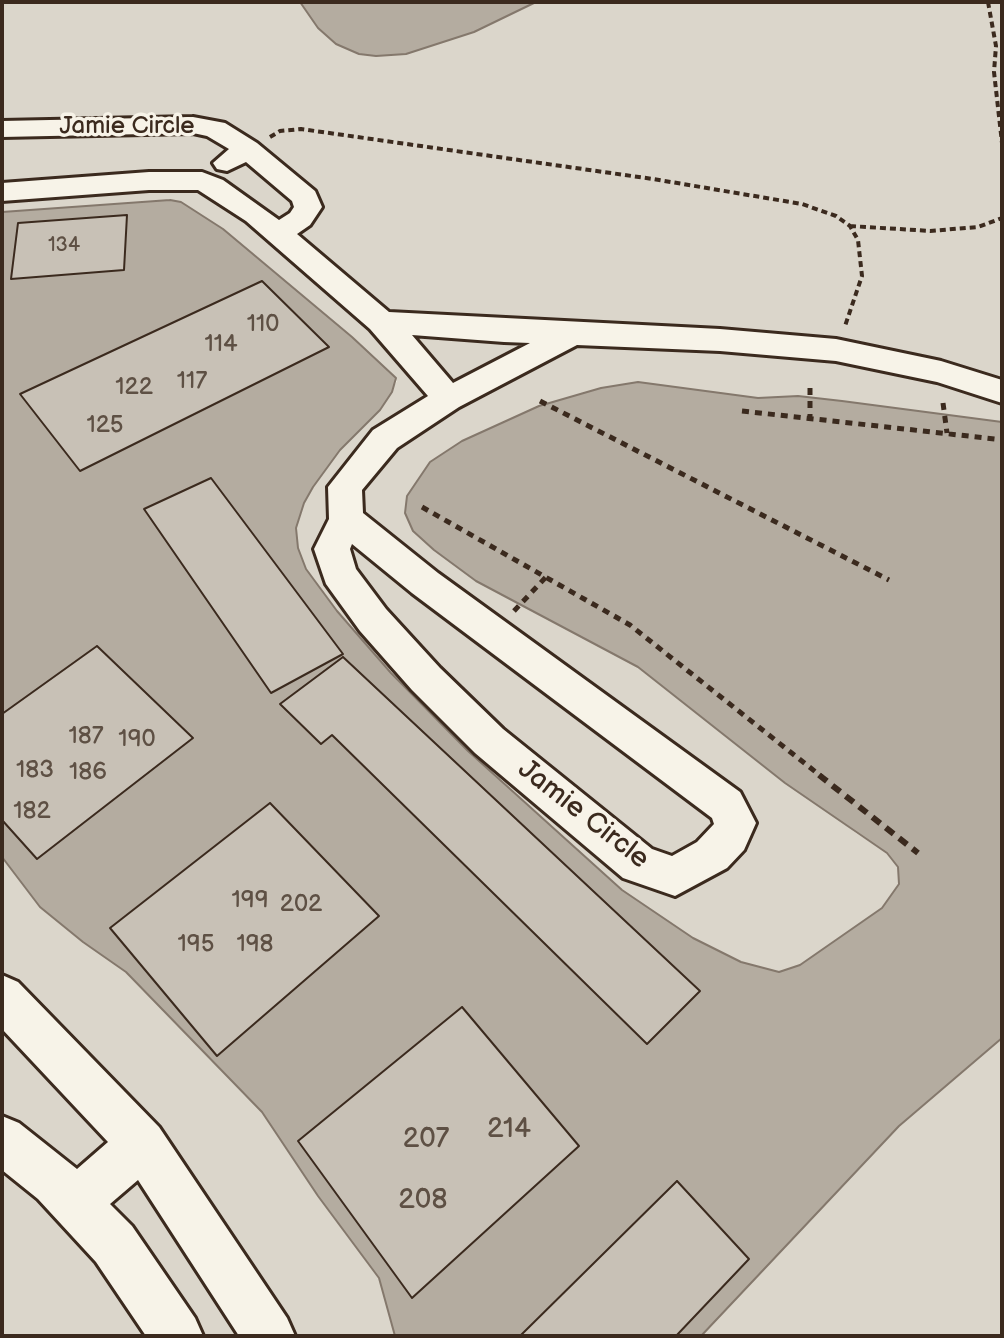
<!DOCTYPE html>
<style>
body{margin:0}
#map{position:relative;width:1004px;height:1338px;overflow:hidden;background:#f7f3e8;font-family:"Balsamiq Sans",sans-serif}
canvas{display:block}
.frame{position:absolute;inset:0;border:4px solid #3b2a1e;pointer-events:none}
</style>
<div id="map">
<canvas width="1004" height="1338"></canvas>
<div class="frame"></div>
</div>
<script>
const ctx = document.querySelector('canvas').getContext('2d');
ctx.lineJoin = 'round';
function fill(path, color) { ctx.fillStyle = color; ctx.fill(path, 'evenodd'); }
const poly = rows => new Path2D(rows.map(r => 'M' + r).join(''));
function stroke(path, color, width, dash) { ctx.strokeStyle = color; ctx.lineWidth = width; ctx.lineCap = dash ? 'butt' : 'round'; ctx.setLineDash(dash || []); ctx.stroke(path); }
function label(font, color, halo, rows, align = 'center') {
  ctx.font = font + ' "Balsamiq Sans",sans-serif'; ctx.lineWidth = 7; ctx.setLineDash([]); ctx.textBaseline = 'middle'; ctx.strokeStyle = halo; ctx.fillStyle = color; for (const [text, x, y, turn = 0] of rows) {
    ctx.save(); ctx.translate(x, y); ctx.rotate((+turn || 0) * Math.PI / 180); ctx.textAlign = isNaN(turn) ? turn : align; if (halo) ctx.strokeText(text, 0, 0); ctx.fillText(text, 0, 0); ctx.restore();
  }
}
const green = poly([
 [2,2,300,2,318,28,474,32,536,2,1002,2,1002,422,842,401,798,396,758,398,638,382,601,388,539,406,462,441,430,462,407,496,405,513,413,530,434,550,476,581,638,667,856,833,887,853,899,867,899,884,882,908,800,965,779,972,741,962,693,938,622,890,468,751,391,673,337,611,306,569,298,548,296,528,304,503,313,487,340,450,380,410,397,381,352,337,223,229,170,200,2,212],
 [2,857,40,907,83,942,126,972,262,1112,318,1196,379,1278,395,1336,2,1336],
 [1002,1038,1002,1336,701,1336,899,1126]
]);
const water = poly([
 [300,2,536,2,474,32,406,54,376,56,359,54,336,44,318,28,300,2],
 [170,200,181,202,223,229,352,337,396,378,392,392,380,410,340,450,313,487,304,503,296,528,298,548,306,569,337,611,391,673,468,751,622,890,693,938,741,962,779,972,800,965,882,908,899,884,898,867,887,853,785,783,638,667,476,581,434,550,413,531,405,513,407,496,430,462,462,441,539,406,601,388,638,382,758,398,798,396,842,401,1002,422,1002,1038,899,1126,701,1336,395,1336,379,1278,318,1196,262,1112,126,972,83,942,40,907,2,857,2,212,170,200]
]);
const building = poly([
 [127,215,124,270,11,279,18,223,127,215],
 [262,281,329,347,80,471,20,394,262,281],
 [211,478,343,654,271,693,144,509,211,478],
 [97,646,193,738,37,859,2,820,2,714,97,646],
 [343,657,700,991,647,1044,332,735,321,744,280,704,343,657],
 [270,803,379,916,217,1056,110,928,270,803],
 [462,1007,579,1146,412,1298,298,1141,462,1007],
 [677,1181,749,1259,676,1336,520,1336,677,1181]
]);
const pathFar2 = poly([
 [988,2,996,46,994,72,1002,143],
 [270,137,280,131,301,129,653,179,802,204,836,216,850,226,858,240,862,276,845,326],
 [850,226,930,231,978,227,1002,218]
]);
const pathFar1 = poly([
 [810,388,810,419],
 [540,401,889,580],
 [943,403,947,433],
 [742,411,995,439],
 [422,507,630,625,822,777],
 [514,611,546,577]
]);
const path = poly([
 [819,775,918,853]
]);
const minor = poly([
 [193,117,225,123,257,143,315,191,322,207,310,225,297,234,389,312,720,329,836,339,941,361,1002,380,1002,403,937,382,836,361,720,351,577,345,459,407,397,448,362,490,363,513,438,573,740,792,756,823,744,850,727,868,675,896,623,878,475,753,412,690,360,631,326,584,314,549,329,519,328,487,373,430,428,396,370,329,246,221,198,190,149,190,2,201,2,183,149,172,202,172,223,180,279,220,290,213,294,207,292,201,246,162,227,171,217,169,213,163,229,149,207,136,193,133,2,137,2,121,193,117],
 [412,335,504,342,530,343,453,383,412,335],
 [352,544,412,593,712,818,714,824,697,842,672,856,652,849,503,729,440,668,386,609,356,569,350,549,352,544],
 [2,975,18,982,159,1127,287,1318,295,1336,239,1336,138,1180,110,1204,132,1226,195,1318,203,1336,146,1336,96,1262,38,1199,2,1170,2,1116,19,1123,77,1169,108,1142,2,1029,2,975]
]);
const farNumbernames = [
 ["134",64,246]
];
const farStreetnames = [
 ["Jamie Circle",127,127]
];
const numberNames = [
 ["110",263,325],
 ["114",221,345],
 ["117",192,382],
 ["122",134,388],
 ["125",105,426],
 ["187",86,737],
 ["190",137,740],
 ["183",35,771],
 ["186",88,773],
 ["182",32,812],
 ["199",250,901],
 ["202",301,905],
 ["195",196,945],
 ["198",255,945]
];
const streetNames = [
 ["Jamie Circle",583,815,38]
];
const nearNumbernames = [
 ["214",509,1130],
 ["207",426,1140],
 ["208",423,1201]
];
fill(green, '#dbd6cb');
fill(water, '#b4aca0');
stroke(water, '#84786c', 2);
fill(building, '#c8c1b6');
stroke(building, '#3b2a1e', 2);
stroke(minor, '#3b2a1e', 6);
stroke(pathFar2, '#3b2a1e', 4, [6, 4]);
stroke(pathFar1, '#3b2a1e', 5, [7, 6]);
stroke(path, '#3b2a1e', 6, [10, 7]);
fill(minor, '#f7f3e8');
label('20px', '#5e5044', null, farNumbernames);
label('24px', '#3b2a1e', '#f7f3e8', farStreetnames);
label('24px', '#5e5044', null, numberNames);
label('28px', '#3b2a1e', '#f7f3e8', streetNames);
label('28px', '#5e5044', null, nearNumbernames);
</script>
